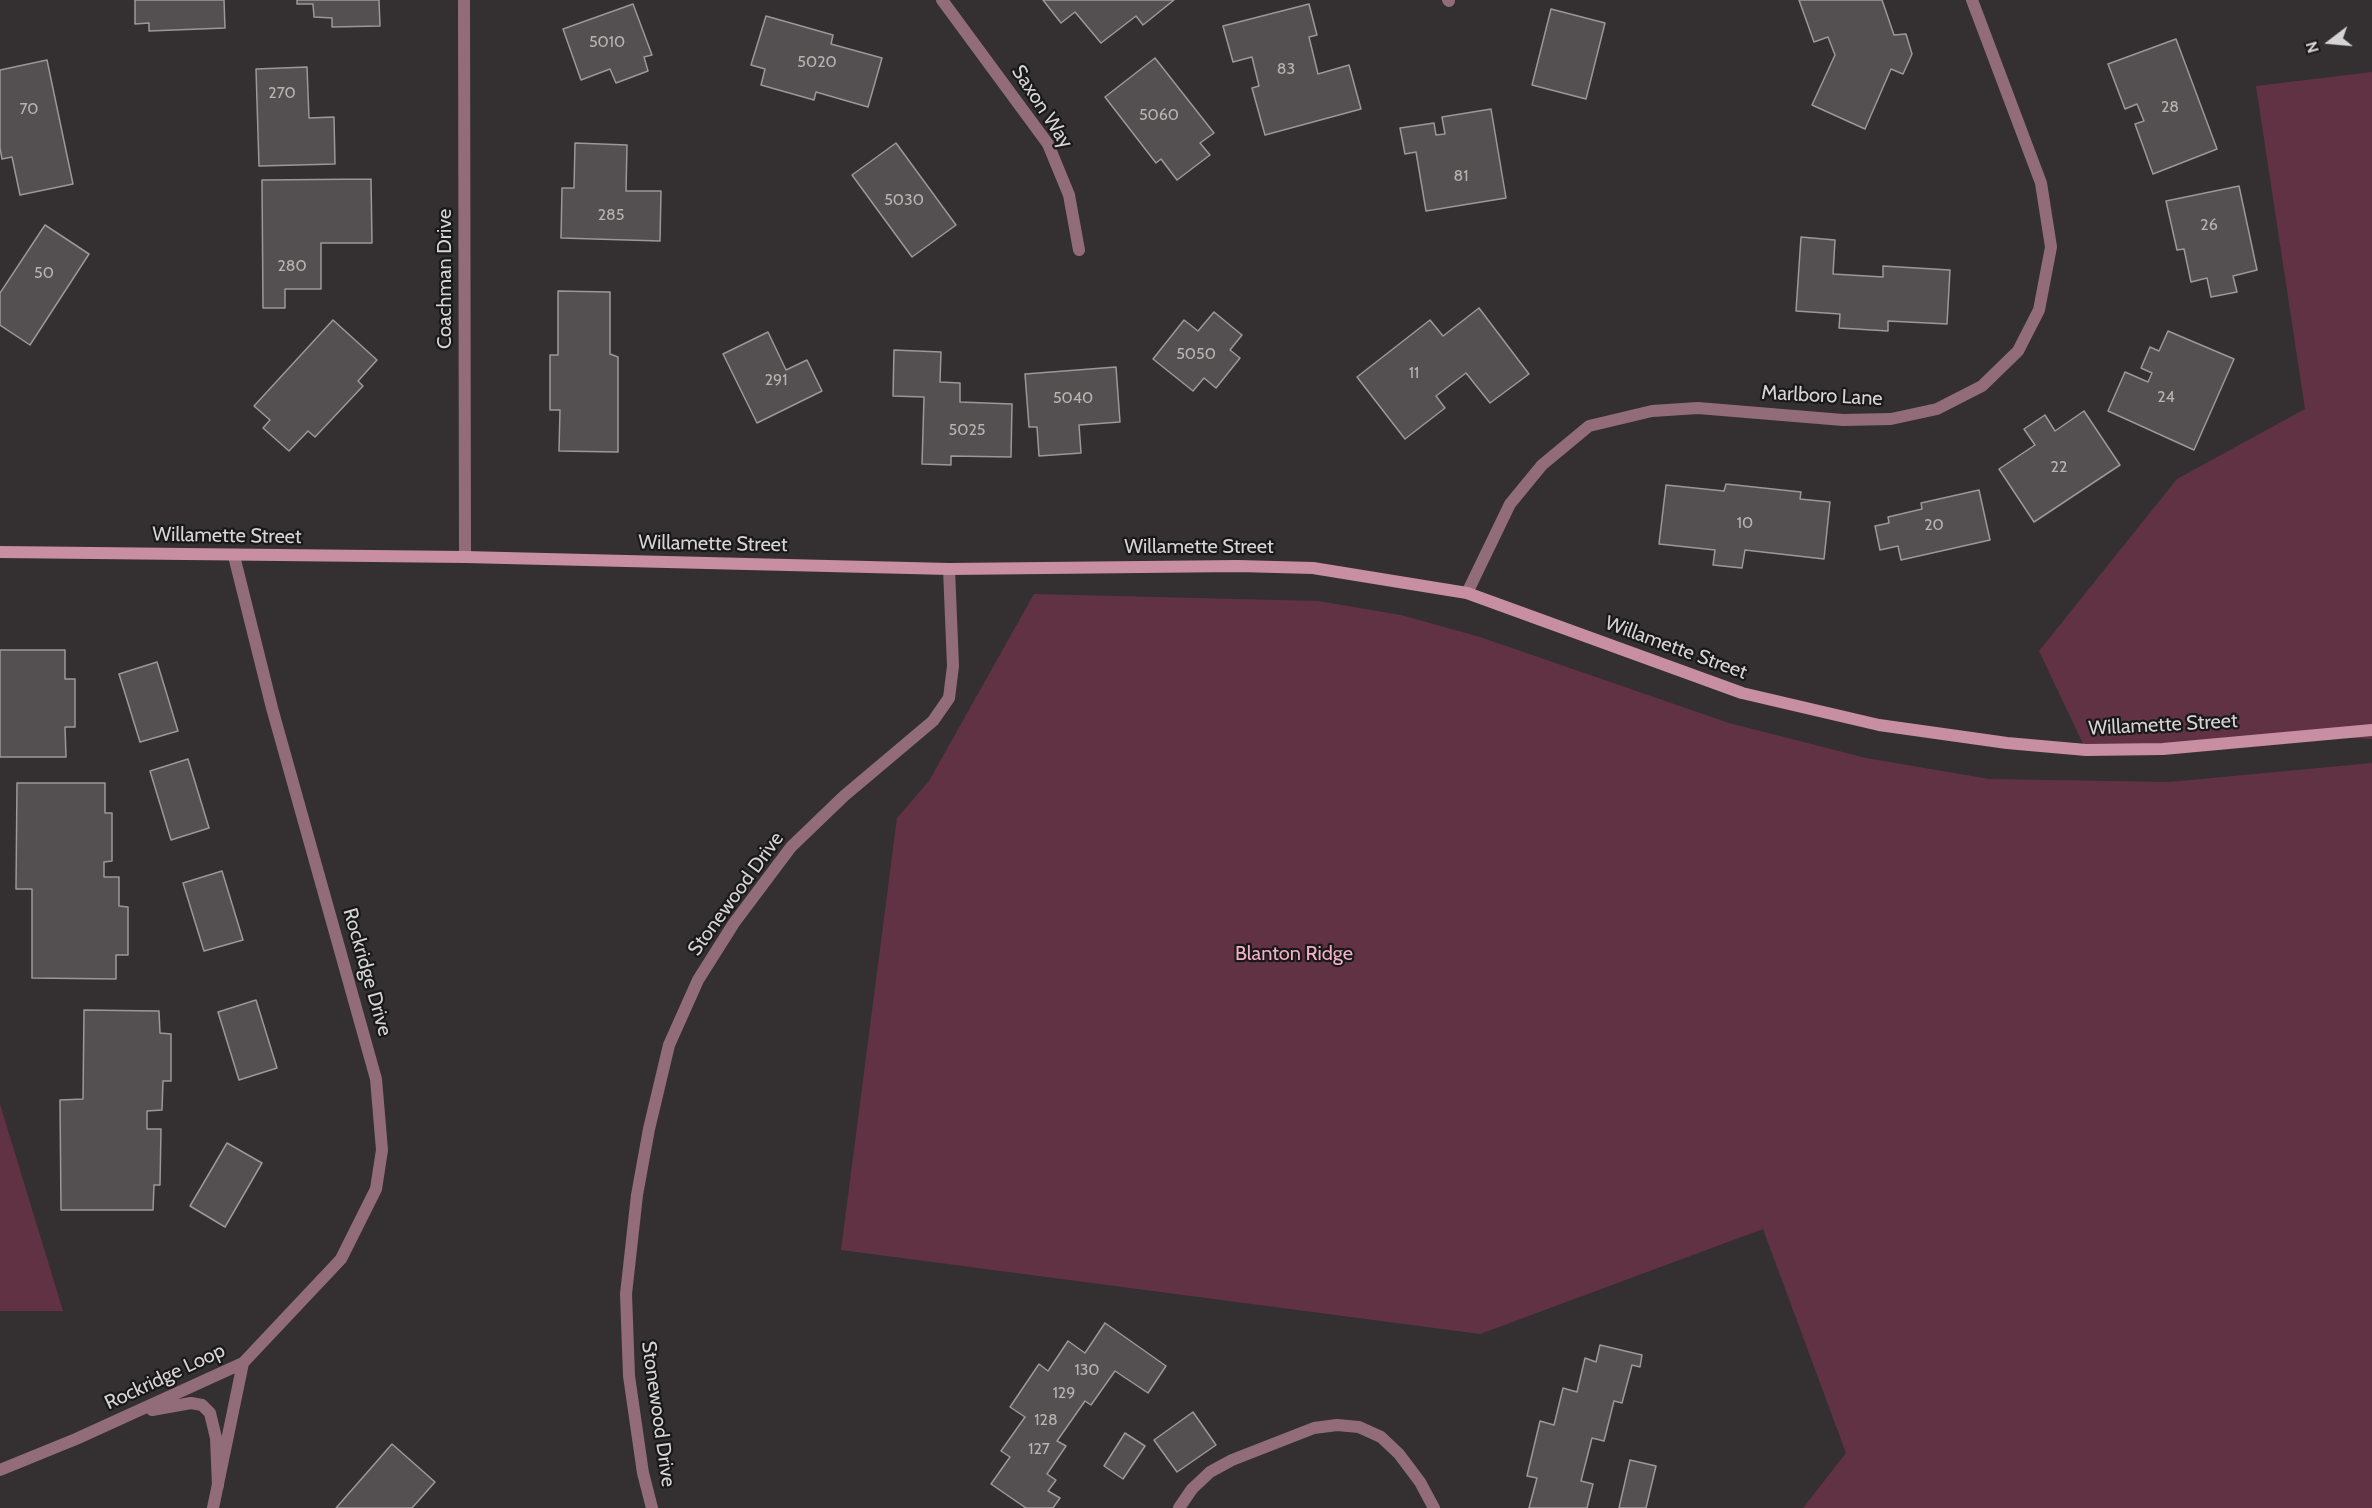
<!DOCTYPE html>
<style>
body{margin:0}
#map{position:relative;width:2372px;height:1508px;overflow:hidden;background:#343031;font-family:Cabin,sans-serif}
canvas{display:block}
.north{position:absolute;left:2300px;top:12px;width:60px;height:60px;-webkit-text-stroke:4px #1a1919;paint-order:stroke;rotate:254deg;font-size:16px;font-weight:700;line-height:24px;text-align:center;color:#d6d4d4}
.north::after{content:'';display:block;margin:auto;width:21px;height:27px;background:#d6d4d4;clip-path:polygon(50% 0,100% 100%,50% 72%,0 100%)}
</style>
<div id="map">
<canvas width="2372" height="1508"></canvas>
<div class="north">N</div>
</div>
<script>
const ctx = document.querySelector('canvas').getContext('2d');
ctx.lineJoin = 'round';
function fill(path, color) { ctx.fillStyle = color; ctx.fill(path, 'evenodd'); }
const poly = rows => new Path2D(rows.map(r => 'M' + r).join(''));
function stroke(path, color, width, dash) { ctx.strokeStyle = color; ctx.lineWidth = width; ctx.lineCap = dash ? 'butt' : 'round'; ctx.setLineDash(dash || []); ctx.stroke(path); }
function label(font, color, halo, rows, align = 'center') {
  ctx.font = font + ' Cabin,sans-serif'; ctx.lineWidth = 4.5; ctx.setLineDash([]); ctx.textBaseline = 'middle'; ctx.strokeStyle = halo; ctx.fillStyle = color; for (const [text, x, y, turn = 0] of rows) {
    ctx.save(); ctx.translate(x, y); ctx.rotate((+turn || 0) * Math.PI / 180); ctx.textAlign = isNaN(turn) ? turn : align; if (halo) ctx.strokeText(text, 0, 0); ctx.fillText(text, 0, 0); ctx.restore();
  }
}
const green = poly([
 [2372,72,2372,739,2300,735,2086,750,2039,651,2177,479,2305,409,2256,86],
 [1034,594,1318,601,1401,615,1480,637,1729,723,1866,758,1989,779,2169,782,2372,763,2372,1508,1803,1508,1846,1453,1763,1229,1480,1334,841,1250,897,818,929,781],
 [0,1104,63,1311,0,1311]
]);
const building = poly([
 [135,0,224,0,225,28,149,31,149,23,135,24,135,0],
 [297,0,379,0,380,26,332,27,332,18,314,17,313,4,297,4,297,0],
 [1043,0,1174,0,1143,25,1136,16,1101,43,1075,12,1061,23,1043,0],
 [1799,0,1882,0,1894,35,1906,34,1912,54,1903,74,1891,69,1865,129,1812,105,1835,55,1828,37,1814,42,1799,0],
 [633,4,652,55,644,57,648,71,616,83,610,69,581,80,563,29,633,4],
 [1309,4,1317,35,1309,37,1318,74,1349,65,1361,109,1265,135,1252,88,1259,86,1252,57,1233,62,1223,26,1309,4],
 [1551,9,1605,23,1586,99,1532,85,1551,9],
 [766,16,833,35,831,44,882,58,868,107,816,92,814,100,761,85,765,69,751,65,766,16],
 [2176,39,2217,149,2153,174,2135,124,2144,121,2137,104,2125,109,2108,64,2176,39],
 [1155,58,1214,133,1200,143,1210,155,1177,180,1161,159,1156,163,1105,97,1155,58],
 [47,60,73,184,20,195,12,157,2,159,0,148,0,70,47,60],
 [307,67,309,118,334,117,335,164,259,166,256,69,307,67],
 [1491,109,1506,198,1426,211,1416,152,1405,154,1400,128,1434,123,1436,135,1445,134,1442,117,1491,109],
 [575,143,627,145,626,191,661,191,660,241,561,238,562,188,574,188,575,143],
 [896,143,956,225,912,257,852,175,896,143],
 [371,179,372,243,321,243,321,289,285,289,285,308,263,308,262,180,371,179],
 [2239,186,2257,270,2233,276,2237,292,2211,297,2207,278,2191,282,2184,249,2177,250,2166,201,2239,186],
 [45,225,89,254,30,345,0,325,0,293,45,225],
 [1801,237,1835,240,1833,274,1883,277,1883,266,1950,270,1947,324,1888,321,1888,331,1839,328,1840,314,1796,311,1801,237],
 [558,291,610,292,610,354,618,357,618,452,559,451,560,410,550,410,550,355,558,355,558,291],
 [1479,308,1529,374,1490,403,1466,373,1436,396,1445,408,1405,439,1357,377,1430,320,1443,336,1479,308],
 [1214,312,1242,335,1230,350,1240,358,1216,388,1204,378,1193,391,1153,359,1184,320,1198,331,1214,312],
 [333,320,377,360,358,381,363,386,315,437,308,431,289,451,263,428,270,420,254,406,333,320],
 [2168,331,2234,359,2194,450,2108,411,2125,372,2148,382,2152,373,2141,368,2150,347,2159,351,2168,331],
 [768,332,786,370,807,360,822,391,757,423,723,354,768,332],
 [894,350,941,352,940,382,960,383,960,402,1012,404,1011,457,951,456,951,465,922,464,924,397,893,396,894,350],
 [1116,367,1120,422,1079,425,1081,453,1039,456,1037,427,1029,427,1025,374,1116,367],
 [2084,411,2120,465,2034,522,1999,469,2035,445,2024,429,2045,415,2055,431,2084,411],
 [1726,484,1801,492,1800,499,1830,502,1824,559,1745,550,1742,568,1713,565,1715,550,1659,544,1666,485,1724,491,1726,484],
 [1979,490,1990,540,1901,560,1898,546,1880,550,1875,526,1889,523,1888,517,1922,509,1921,503,1979,490],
 [0,650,65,650,65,679,75,679,75,727,65,727,66,757,0,757,0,650],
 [157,662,178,731,140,742,119,674,157,662],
 [188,759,209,828,171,840,150,771,188,759],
 [17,783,105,783,105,813,112,813,112,861,104,862,104,877,119,877,119,906,128,907,128,955,116,955,116,979,32,978,32,889,16,889,17,783],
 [222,871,243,940,204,951,183,883,222,871],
 [256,1000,277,1068,239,1080,218,1012,256,1000],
 [84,1010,159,1011,160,1033,171,1034,171,1081,163,1081,162,1110,147,1111,147,1129,161,1129,160,1185,154,1185,153,1210,61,1210,60,1100,83,1099,84,1010],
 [227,1143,262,1163,225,1227,190,1206,227,1143],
 [1105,1323,1166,1366,1148,1393,1115,1371,1091,1405,1085,1401,1057,1441,1066,1446,1047,1474,1056,1480,1048,1491,1060,1498,1053,1508,1026,1508,991,1484,1010,1457,1001,1451,1025,1417,1010,1407,1039,1364,1048,1371,1068,1341,1085,1353,1105,1323],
 [1600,1345,1642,1355,1640,1367,1632,1365,1622,1403,1614,1401,1604,1441,1592,1438,1581,1481,1593,1484,1587,1508,1529,1508,1537,1478,1527,1476,1540,1421,1554,1425,1563,1388,1577,1392,1585,1358,1596,1362,1600,1345],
 [1193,1412,1216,1445,1177,1472,1154,1440,1193,1412],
 [1125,1433,1145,1446,1123,1479,1104,1466,1125,1433],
 [392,1444,435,1482,412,1508,336,1508,392,1444],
 [1630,1460,1656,1466,1646,1508,1619,1508,1630,1460]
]);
const service = poly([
 [1179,1508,1192,1489,1210,1472,1232,1460,1314,1428,1337,1425,1359,1427,1381,1437,1399,1454,1420,1482,1434,1508]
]);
const minor = poly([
 [464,0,465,557],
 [942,0,1048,144,1069,195,1079,250],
 [1448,0,1449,1],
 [1467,593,1510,504,1542,465,1589,426,1652,411,1698,408,1843,420,1891,419,1937,409,1982,386,2018,351,2039,310,2051,247,2041,183,1972,0],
 [152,1410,191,1403,202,1405,210,1413,216,1438,218,1486],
 [0,1470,76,1439,243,1363,341,1259,376,1189,382,1150,376,1079,272,708,234,556],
 [213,1508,243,1363],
 [652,1508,643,1473,629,1376,626,1294,637,1195,649,1129,669,1045,698,980,734,923,791,847,844,796,933,721,949,698,953,666,949,569]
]);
const secondary = poly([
 [0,552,465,557,949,569,1238,566,1313,568,1467,593,1742,693,1879,725,2007,743,2086,750,2163,749,2372,730]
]);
const numberNames = [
 ["5010",607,42],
 ["5020",817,62],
 ["83",1286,69],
 ["270",282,93],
 ["28",2170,107],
 ["70",29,109],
 ["5060",1159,115],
 ["81",1461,176],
 ["5030",904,200],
 ["285",611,215],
 ["26",2209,225],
 ["280",292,266],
 ["50",44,273],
 ["5050",1196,354],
 ["11",1414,373],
 ["291",776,380],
 ["24",2166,397],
 ["5040",1073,398],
 ["5025",967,430],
 ["22",2059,467],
 ["10",1745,523],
 ["20",1934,525],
 ["130",1087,1370],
 ["129",1064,1393],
 ["128",1046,1420],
 ["127",1039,1449]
];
const streetNames = [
 ["Saxon Way",1042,107,57],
 ["Coachman Drive",445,279,-90],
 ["Marlboro Lane",1822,396,3],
 ["Willamette Street",227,536,1],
 ["Willamette Street",713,544,1],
 ["Willamette Street",1199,547],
 ["Willamette Street",1676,648,20],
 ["Willamette Street",2163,725,-3],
 ["Stonewood Drive",736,894,-54],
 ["Rockridge Drive",367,972,74],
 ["Rockridge Loop",165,1377,-25],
 ["Stonewood Drive",658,1414,82]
];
const parkNames = [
 ["Blanton Ridge",1294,954]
];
fill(green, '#613243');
fill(building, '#545051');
stroke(building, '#9c9899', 1.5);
stroke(service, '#926d79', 12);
stroke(minor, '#926d79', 12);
stroke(secondary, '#c88ea2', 12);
label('16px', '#b6b3b3', null, numberNames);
label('20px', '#d6d4d4', '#1a1919', streetNames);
label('20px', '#f2afc5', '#1a1919', parkNames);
</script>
